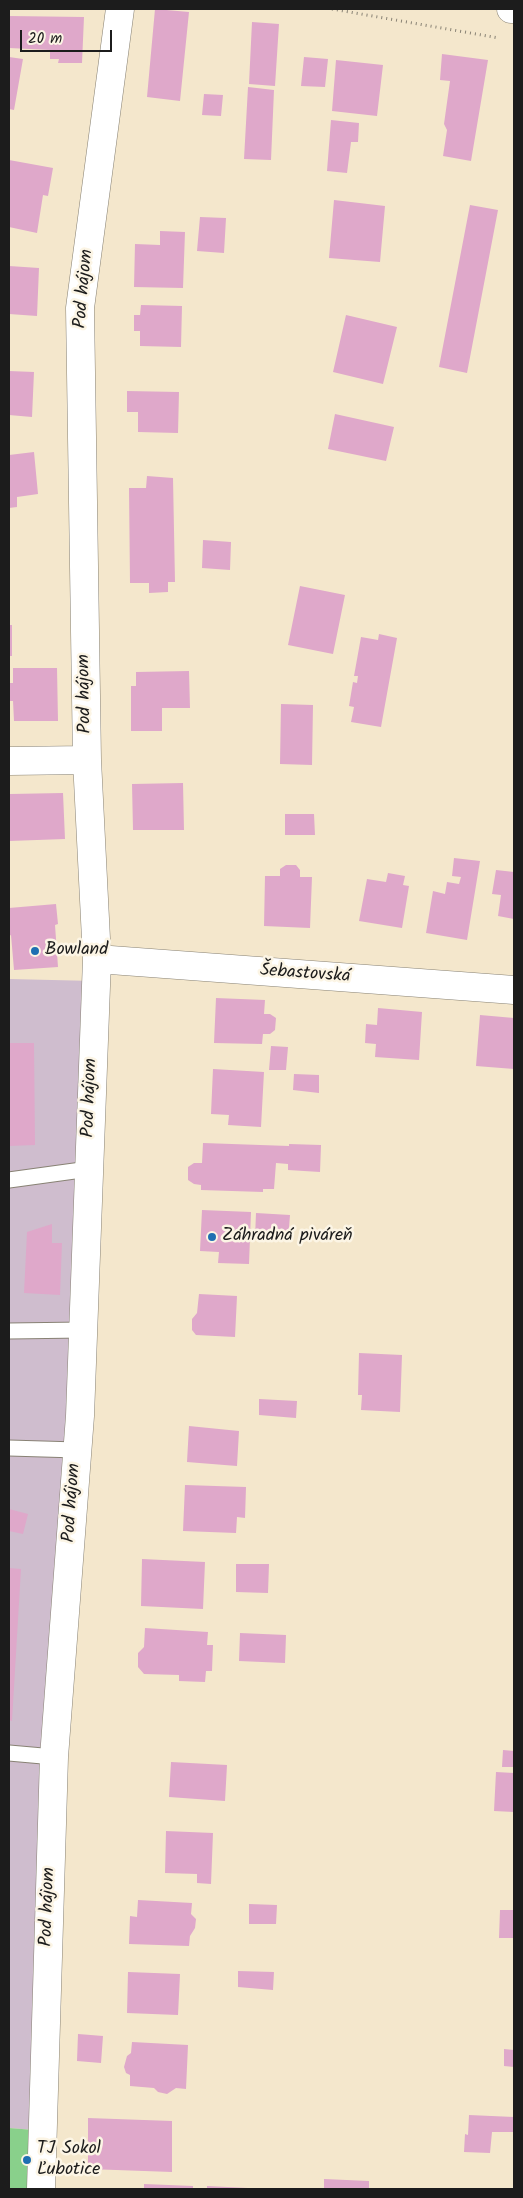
<!DOCTYPE html>
<meta charset="utf-8">
<style>
body{margin:0}
#map{position:relative;width:523px;height:2198px;overflow:hidden;background:#f4e7cc;font-family:Kalam,sans-serif}
canvas{display:block}
.frame{position:absolute;inset:0;border:10px solid #1c1c1c;pointer-events:none}
.scale{position:absolute;left:20px;top:30px;width:92px;height:22px;box-sizing:border-box;border:2px solid #1c1c1c;border-top:0;padding-left:6px;font-size:15px;line-height:18px;white-space:nowrap;color:#1c1c1c;-webkit-text-stroke:4px #fcf5e5;paint-order:stroke}
</style>
<div id="map">
<canvas width="523" height="2198"></canvas>
<div class="frame"></div>
<div class="scale">20 m</div>
</div>
<script>
const ctx = document.querySelector('canvas').getContext('2d');
ctx.lineJoin = 'round';
function fill(path, color) { ctx.fillStyle = color; ctx.fill(path, 'evenodd'); }
const poly = rows => new Path2D(rows.map(r => 'M' + r).join(''));
function stroke(path, color, width, dash) { ctx.strokeStyle = color; ctx.lineWidth = width; ctx.lineCap = dash ? 'butt' : 'round'; ctx.setLineDash(dash || []); ctx.stroke(path); }
function label(font, color, halo, rows, align = 'center') {
  ctx.font = font + ' Kalam,sans-serif'; ctx.lineWidth = 5; ctx.setLineDash([]); ctx.textBaseline = 'middle'; ctx.strokeStyle = halo; ctx.fillStyle = color; for (const [text, x, y, turn = 0] of rows) {
    ctx.save(); ctx.translate(x, y); ctx.rotate((+turn || 0) * Math.PI / 180); ctx.textAlign = isNaN(turn) ? turn : align; if (halo) ctx.strokeText(text, 0, 0); ctx.fillText(text, 0, 0); ctx.restore();
  }
}
const industrial = poly([
 [9,979,95,981,46,2131,9,2128]
]);
const green = poly([
 [9,2128,46,2131,43,2189,9,2189]
]);
const building = poly([
 [155,9,189,12,180,101,147,97],
 [9,16,84,17,82,63,58,63,59,59,50,59,50,50,9,48],
 [252,22,279,24,275,86,249,84],
 [442,54,488,60,471,161,443,156,447,130,444,124,450,81,440,80],
 [9,57,23,59,14,110,9,109],
 [304,57,328,59,325,87,301,86],
 [336,60,383,65,377,116,332,111],
 [248,87,274,90,271,160,244,159],
 [204,94,223,95,221,116,202,115],
 [331,120,359,123,358,142,351,142,347,173,327,171],
 [9,160,53,168,48,196,43,195,37,233,9,227],
 [334,200,385,206,380,262,329,258],
 [470,205,498,210,467,373,439,367],
 [200,217,226,218,224,253,197,251],
 [160,231,185,232,183,288,134,287,135,244,160,245],
 [9,266,39,268,37,316,9,314],
 [141,305,182,306,181,347,140,346,140,331,134,331,134,315,140,315],
 [346,315,397,327,383,384,333,372],
 [9,371,34,372,32,417,9,415],
 [127,391,179,392,178,433,138,432,138,412,127,412],
 [335,414,394,427,386,461,328,449],
 [34,452,38,494,17,497,17,507,9,508,9,455],
 [147,476,173,478,175,582,168,582,168,592,149,593,149,583,130,583,129,488,146,488],
 [203,540,231,542,230,570,202,568],
 [300,586,345,595,333,654,288,645],
 [9,625,12,625,12,656,9,656],
 [379,634,397,638,381,727,351,722,354,707,349,706,353,682,357,683,358,676,354,676,361,637,378,640],
 [13,668,57,668,58,721,14,721,13,701,9,701,9,683,13,683],
 [189,671,190,708,162,708,162,731,131,731,131,686,136,686,136,672],
 [281,704,313,705,312,765,280,764],
 [183,783,184,830,133,830,132,784],
 [63,793,65,839,9,841,10,794],
 [285,814,314,814,315,835,285,835],
 [454,858,480,861,467,940,426,933,433,891,445,894,447,882,459,884,461,877,452,876],
 [286,865,296,865,300,870,300,877,312,877,310,928,264,926,265,876,280,876,280,869],
 [496,870,514,872,514,919,498,916,501,895,492,894],
 [388,873,405,876,403,885,409,886,402,928,359,921,367,879,386,882],
 [56,904,58,924,55,925,58,967,14,970,11,935,9,936,9,908],
 [216,998,265,1000,264,1014,270,1014,276,1018,275,1030,270,1034,263,1034,262,1044,214,1043],
 [378,1008,422,1012,419,1060,375,1057,376,1044,365,1043,366,1024,377,1025],
 [480,1015,514,1018,514,1069,476,1066],
 [9,1043,34,1043,35,1145,9,1146],
 [271,1046,288,1047,286,1070,269,1070],
 [213,1069,264,1072,261,1127,228,1125,229,1115,211,1114],
 [294,1074,319,1075,319,1093,293,1090],
 [203,1143,289,1146,289,1144,321,1145,320,1172,288,1170,288,1164,276,1163,274,1189,263,1189,263,1192,201,1190,201,1185,194,1184,188,1180,188,1167,194,1163,202,1163],
 [202,1210,251,1212,249,1264,218,1263,219,1252,200,1251],
 [256,1213,290,1215,288,1240,255,1238],
 [52,1224,52,1243,62,1243,60,1295,24,1293,27,1232],
 [199,1294,237,1296,235,1337,196,1335,192,1330,192,1319,197,1313],
 [359,1353,402,1355,400,1412,361,1410,362,1395,358,1395],
 [259,1399,297,1401,296,1418,259,1415],
 [189,1426,239,1431,237,1466,187,1462],
 [185,1485,246,1487,245,1518,237,1517,236,1533,183,1531],
 [9,1509,28,1514,23,1534,9,1531],
 [142,1559,205,1562,203,1609,141,1606],
 [236,1564,269,1564,268,1593,236,1592],
 [9,1568,21,1569,12,1721,9,1720],
 [145,1628,208,1632,207,1645,213,1645,212,1671,206,1671,205,1682,179,1681,179,1675,144,1674,138,1667,138,1653,144,1647],
 [240,1633,286,1635,285,1663,239,1661],
 [503,1750,514,1751,514,1767,502,1767],
 [171,1762,227,1765,225,1801,169,1797],
 [496,1772,514,1773,514,1812,494,1811],
 [166,1831,213,1833,211,1884,197,1883,197,1874,165,1873],
 [138,1900,192,1903,191,1914,196,1919,195,1928,190,1936,189,1946,129,1944,130,1916,137,1917],
 [249,1904,277,1905,276,1924,249,1924],
 [500,1910,514,1910,514,1938,499,1938],
 [238,1971,274,1972,273,1990,238,1987],
 [128,1972,180,1974,178,2015,127,2013],
 [78,2034,103,2036,101,2063,77,2061],
 [132,2042,188,2045,186,2089,176,2088,167,2094,158,2092,154,2088,130,2086,130,2075,126,2073,124,2067,127,2056,131,2053],
 [504,2049,514,2050,514,2067,504,2066],
 [469,2115,514,2117,514,2132,492,2132,490,2153,464,2152,465,2134,468,2135],
 [88,2118,172,2121,172,2172,88,2169],
 [324,2179,369,2181,369,2189,324,2189],
 [144,2184,193,2186,193,2189,144,2189],
 [207,2186,248,2188,248,2189,207,2189]
]);
const path = poly([
 [332,9,499,38]
]);
const service = poly([
 [9,1180,89,1169],
 [9,1331,83,1330],
 [9,1448,77,1450],
 [9,1753,54,1757]
]);
const minor = poly([
 [511,9,514,9],
 [9,761,87,760],
 [97,959,514,990],
 [41,2189,54,1757,80,1416,97,959,87,760,80,308,120,9]
]);
const markers = [
 [35,951,5,"#1f6fb2"],
 [212,1237,5,"#1f6fb2"],
 [27,2160,5,"#1f6fb2"]
];
const streetNames = [
 ["Pod hájom",85,289,-85],
 ["Pod hájom",86,694,-91],
 ["Šebastovská",305,975,4],
 ["Pod hájom",91,1098,-88],
 ["Pod hájom",73,1503,-86],
 ["Pod hájom",49,1907,-88]
];
const poiNames = [
 ["Bowland",45,951],
 ["Záhradná piváreň",222,1237],
 ["TJ Sokol",37,2150],
 ["Ľubotice",37,2171]
];
fill(industrial, '#cfbdce');
fill(green, '#89d08b');
fill(building, '#dfa8ca');
stroke(service, '#888274', 17);
stroke(minor, '#888274', 29);
stroke(path, '#888274', 3, [1, 4]);
stroke(service, '#fff', 15);
stroke(minor, '#fff', 28);
for (const [x, y, r, color] of markers) { const dot = new Path2D(); dot.arc(x, y, r, 0, 2 * Math.PI); ctx.fillStyle = color; ctx.fill(dot); stroke(dot, '#fcf5e5', 2); }
label('18px', '#1c1c1c', '#fcf5e5', streetNames);
label('18px', '#1c1c1c', '#fcf5e5', poiNames, 'left');
</script>
